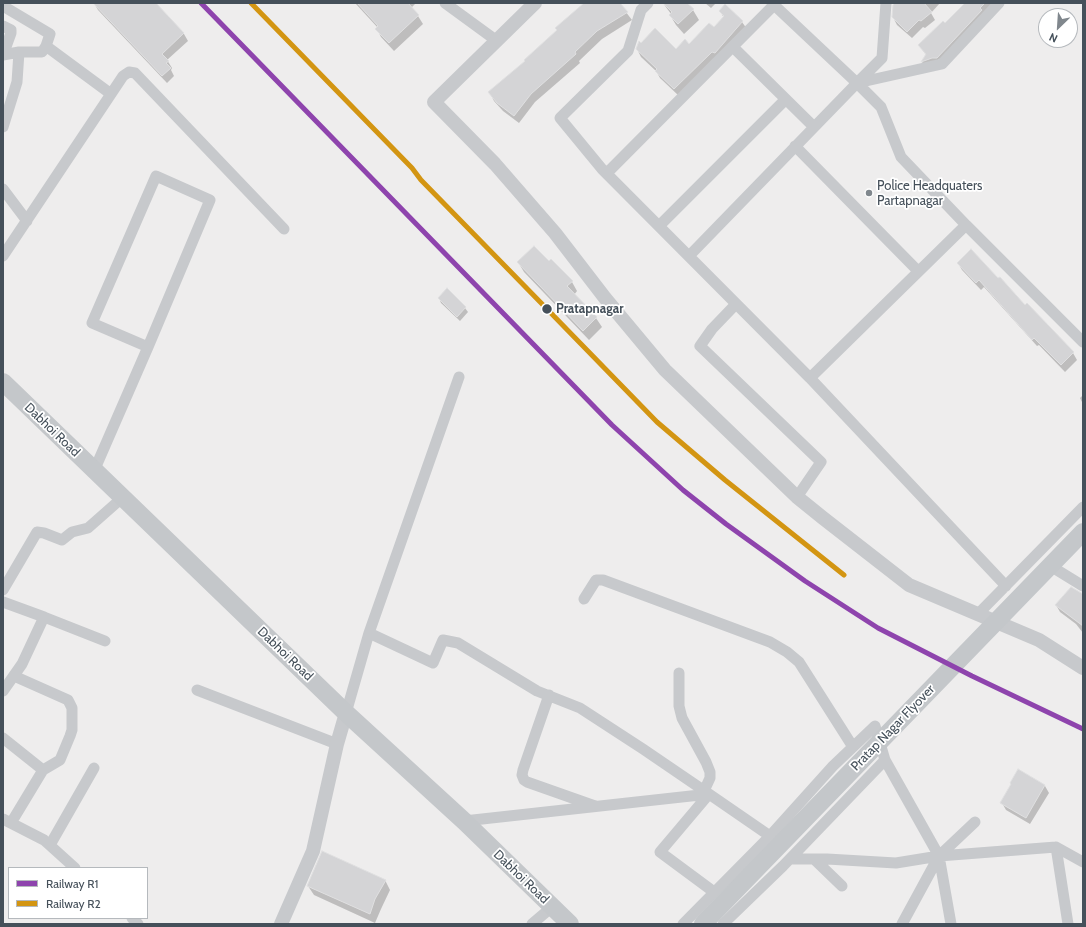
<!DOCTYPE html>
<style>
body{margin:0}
#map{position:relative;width:1086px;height:927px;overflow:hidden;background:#eeeded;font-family:Cabin,sans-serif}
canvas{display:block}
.frame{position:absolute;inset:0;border:4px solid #45505a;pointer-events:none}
.legend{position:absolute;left:8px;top:867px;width:140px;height:52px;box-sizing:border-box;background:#fff;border:1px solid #b5b9bd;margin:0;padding:5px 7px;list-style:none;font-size:12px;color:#45505a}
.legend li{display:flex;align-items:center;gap:8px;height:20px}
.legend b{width:20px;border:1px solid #b5b9bd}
.north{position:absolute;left:1038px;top:8px;width:40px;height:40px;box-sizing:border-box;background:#fff;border:1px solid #b5b9bd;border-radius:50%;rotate:205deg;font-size:11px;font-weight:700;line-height:16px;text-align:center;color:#45505a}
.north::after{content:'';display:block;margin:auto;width:14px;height:18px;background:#80878d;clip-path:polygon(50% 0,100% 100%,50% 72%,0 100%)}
</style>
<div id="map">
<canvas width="1086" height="927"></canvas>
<div class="frame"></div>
<ul class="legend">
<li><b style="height:5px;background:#8e44ad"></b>Railway R1</li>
<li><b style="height:5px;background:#d39512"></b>Railway R2</li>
</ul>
<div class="north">N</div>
</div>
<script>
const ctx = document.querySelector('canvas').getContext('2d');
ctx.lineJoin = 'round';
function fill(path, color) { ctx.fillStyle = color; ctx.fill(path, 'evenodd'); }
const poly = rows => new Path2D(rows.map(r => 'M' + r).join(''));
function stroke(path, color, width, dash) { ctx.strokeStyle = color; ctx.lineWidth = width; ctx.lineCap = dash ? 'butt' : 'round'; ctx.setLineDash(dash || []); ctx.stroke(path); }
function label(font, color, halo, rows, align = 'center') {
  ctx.font = font + ' Cabin,sans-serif'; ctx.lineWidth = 3.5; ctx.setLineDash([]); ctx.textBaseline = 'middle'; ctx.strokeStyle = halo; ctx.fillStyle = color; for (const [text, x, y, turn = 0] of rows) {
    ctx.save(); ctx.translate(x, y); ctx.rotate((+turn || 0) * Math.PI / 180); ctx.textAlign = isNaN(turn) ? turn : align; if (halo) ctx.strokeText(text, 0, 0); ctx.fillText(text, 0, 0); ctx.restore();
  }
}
const shadow = poly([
 [94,3,154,3,184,34,188,41,167,60,172,68,171,70,174,76,167,83,98,10],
 [355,3,416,3,411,8,418,16,423,24,394,51,381,37,377,29,378,28],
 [586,3,619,3,632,20,602,39,579,61,580,63,535,102,519,123,503,111,494,101,490,93,526,62],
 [663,3,686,3,693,10,699,20,684,34,676,25,670,15,671,14],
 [705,3,716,3,711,8],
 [896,3,940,3,931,13,935,20,925,28,923,27,912,38,897,25,893,17],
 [967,3,998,3,962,44,926,68,922,62,926,55,919,45,945,24],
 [720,11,742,22,747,29,679,96,660,78,656,71,641,57,637,49,676,50,689,45,714,29,724,18],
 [518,262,549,262,572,282,577,291,574,295,596,318,602,327,589,340,524,272],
 [958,263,1025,307,1027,305,1073,353,1077,360,1065,372,1039,345,1037,346,984,287,981,290,962,270],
 [447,290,465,308,468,312,460,321,441,303,439,298],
 [1083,395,1083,404,1080,398],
 [1083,595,1083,633,1076,624,1060,612,1056,605],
 [1019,770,1045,786,1049,793,1030,824,1006,810,1002,803],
 [385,880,390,890,381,909,375,923,314,895,308,886]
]);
const building = poly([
 [93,3,156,3,184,33,162,54,169,61,166,63,171,68,162,76,93,3],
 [357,3,408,3,419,15,389,43,375,29,378,26,357,3],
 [584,3,620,3,628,12,597,31,575,52,576,54,531,94,514,116,497,103,488,92,525,61,524,60,557,30,555,28,584,3],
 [663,3,687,3,694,9,678,24,669,15,672,12,663,3],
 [895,3,924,3,932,12,921,21,919,20,907,32,892,17,893,5,895,3],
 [965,3,985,3,980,8,982,10,937,58,932,58,921,62,926,54,918,45,943,21,945,23,965,3],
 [725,4,743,21,715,53,712,52,674,89,655,71,657,69,636,49,639,41,641,43,655,28,676,49,685,39,689,44,709,23,714,27,724,16,719,11,725,4],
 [534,246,549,261,551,259,573,281,567,286,597,317,583,331,517,262,534,246],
 [971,249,998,278,1000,277,1025,305,1027,303,1074,352,1061,365,1034,338,1032,340,979,280,976,283,957,263,971,249],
 [447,288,466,307,457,317,438,298,447,288],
 [1071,587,1083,594,1083,626,1055,605,1071,587],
 [1018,769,1045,785,1026,818,1000,803,1011,784,1010,783,1018,769],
 [322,851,386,880,375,899,370,914,307,886,322,851]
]);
const minor = poly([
 [445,3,497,41],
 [648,3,641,10,628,51,560,118,602,169,810,378,1006,586],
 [772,3,857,83,881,107,901,157,966,225,1083,342],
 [3,6,50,34,46,46,111,94],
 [3,26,11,30,11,33,3,55],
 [733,47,814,127],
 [3,55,19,52,42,52,46,46],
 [858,82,882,58,886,3],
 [3,127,17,82,19,52],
 [795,146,918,271],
 [607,173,774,5],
 [3,189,27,221],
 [659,226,785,100],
 [3,256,123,76,129,72,135,73,284,229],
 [689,256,857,83,942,64,999,3],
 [736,304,712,329,700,346,821,462,797,497],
 [810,378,966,225],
 [94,471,148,347,210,200,156,176,92,323,148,347],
 [1057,570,1083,586],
 [3,590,37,532,44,533,62,540,72,532,88,528,122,498],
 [584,599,596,580,603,580,770,642,787,652,799,662,853,747],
 [3,602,44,617,22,664,3,691],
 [978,614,1083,507],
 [44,617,105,641],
 [369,633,433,663,443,640,458,643,537,691,580,708,643,749,709,794,660,852,714,892],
 [679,673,679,706,682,718,706,762,710,772,710,778,704,791],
 [197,690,337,744],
 [549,695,523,770,522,775,524,780,527,782,595,806],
 [346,713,369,633,459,377],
 [3,738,43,770,60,760,70,736,72,730,72,708,68,700,14,676],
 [3,819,44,840,75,868],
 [464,821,709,794,770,836],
 [11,823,43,770],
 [50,845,94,768],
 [1056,847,1068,924],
 [790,859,827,859,896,863,939,856,1056,847,1083,862],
 [814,859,842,886],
 [132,918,138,924],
 [532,924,552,907],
 [683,924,770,836,833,766,875,726,885,760,939,856,951,924],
 [723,924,783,866,885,760],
 [902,924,939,856,975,822]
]);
const tertiary = poly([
 [535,3,434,102,495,164,555,233,605,298,665,370,797,497,823,518,909,585,1039,640,1083,668],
 [281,924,313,851,337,744,346,713]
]);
const primary = poly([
 [3,382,346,713,464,821,570,924]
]);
const primaryBridge = poly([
 [703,924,1083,532]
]);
const rail1 = poly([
 [201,3,612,425,683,490,726,524,805,581,878,628,972,676,1083,729]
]);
const rail2 = poly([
 [251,3,412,168,421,180,546,308,657,422,725,480,844,575]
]);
const markers = [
 [869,193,4,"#80878d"],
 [547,309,5.5,"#45505a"]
];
const poiNames = [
 ["Police Headquaters",877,186],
 ["Partapnagar",877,201]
];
const stopNames = [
 ["Pratapnagar",556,309]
];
const streetNames = [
 ["Dabhoi Road",52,430,44],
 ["Dabhoi Road",285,654,44],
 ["Pratap Nagar Flyover",893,728,-46],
 ["Dabhoi Road",521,877,44]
];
fill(shadow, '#0003');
fill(building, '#d4d4d6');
stroke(building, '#dfdfe0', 1);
stroke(minor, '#c7c9cc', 11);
stroke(tertiary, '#c7c9cc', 14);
stroke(primary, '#c4c7ca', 18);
stroke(primaryBridge, '#c4c7ca', 18);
stroke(rail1, '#8e44ad', 5);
stroke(rail2, '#d39512', 5);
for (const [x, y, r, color] of markers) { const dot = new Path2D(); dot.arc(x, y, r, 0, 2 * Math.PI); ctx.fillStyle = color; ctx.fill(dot); stroke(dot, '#fff', 1.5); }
label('13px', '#45505a', '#fff', poiNames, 'left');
label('bold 13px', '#45505a', '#fff', stopNames, 'left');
label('13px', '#45505a', '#fff', streetNames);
</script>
